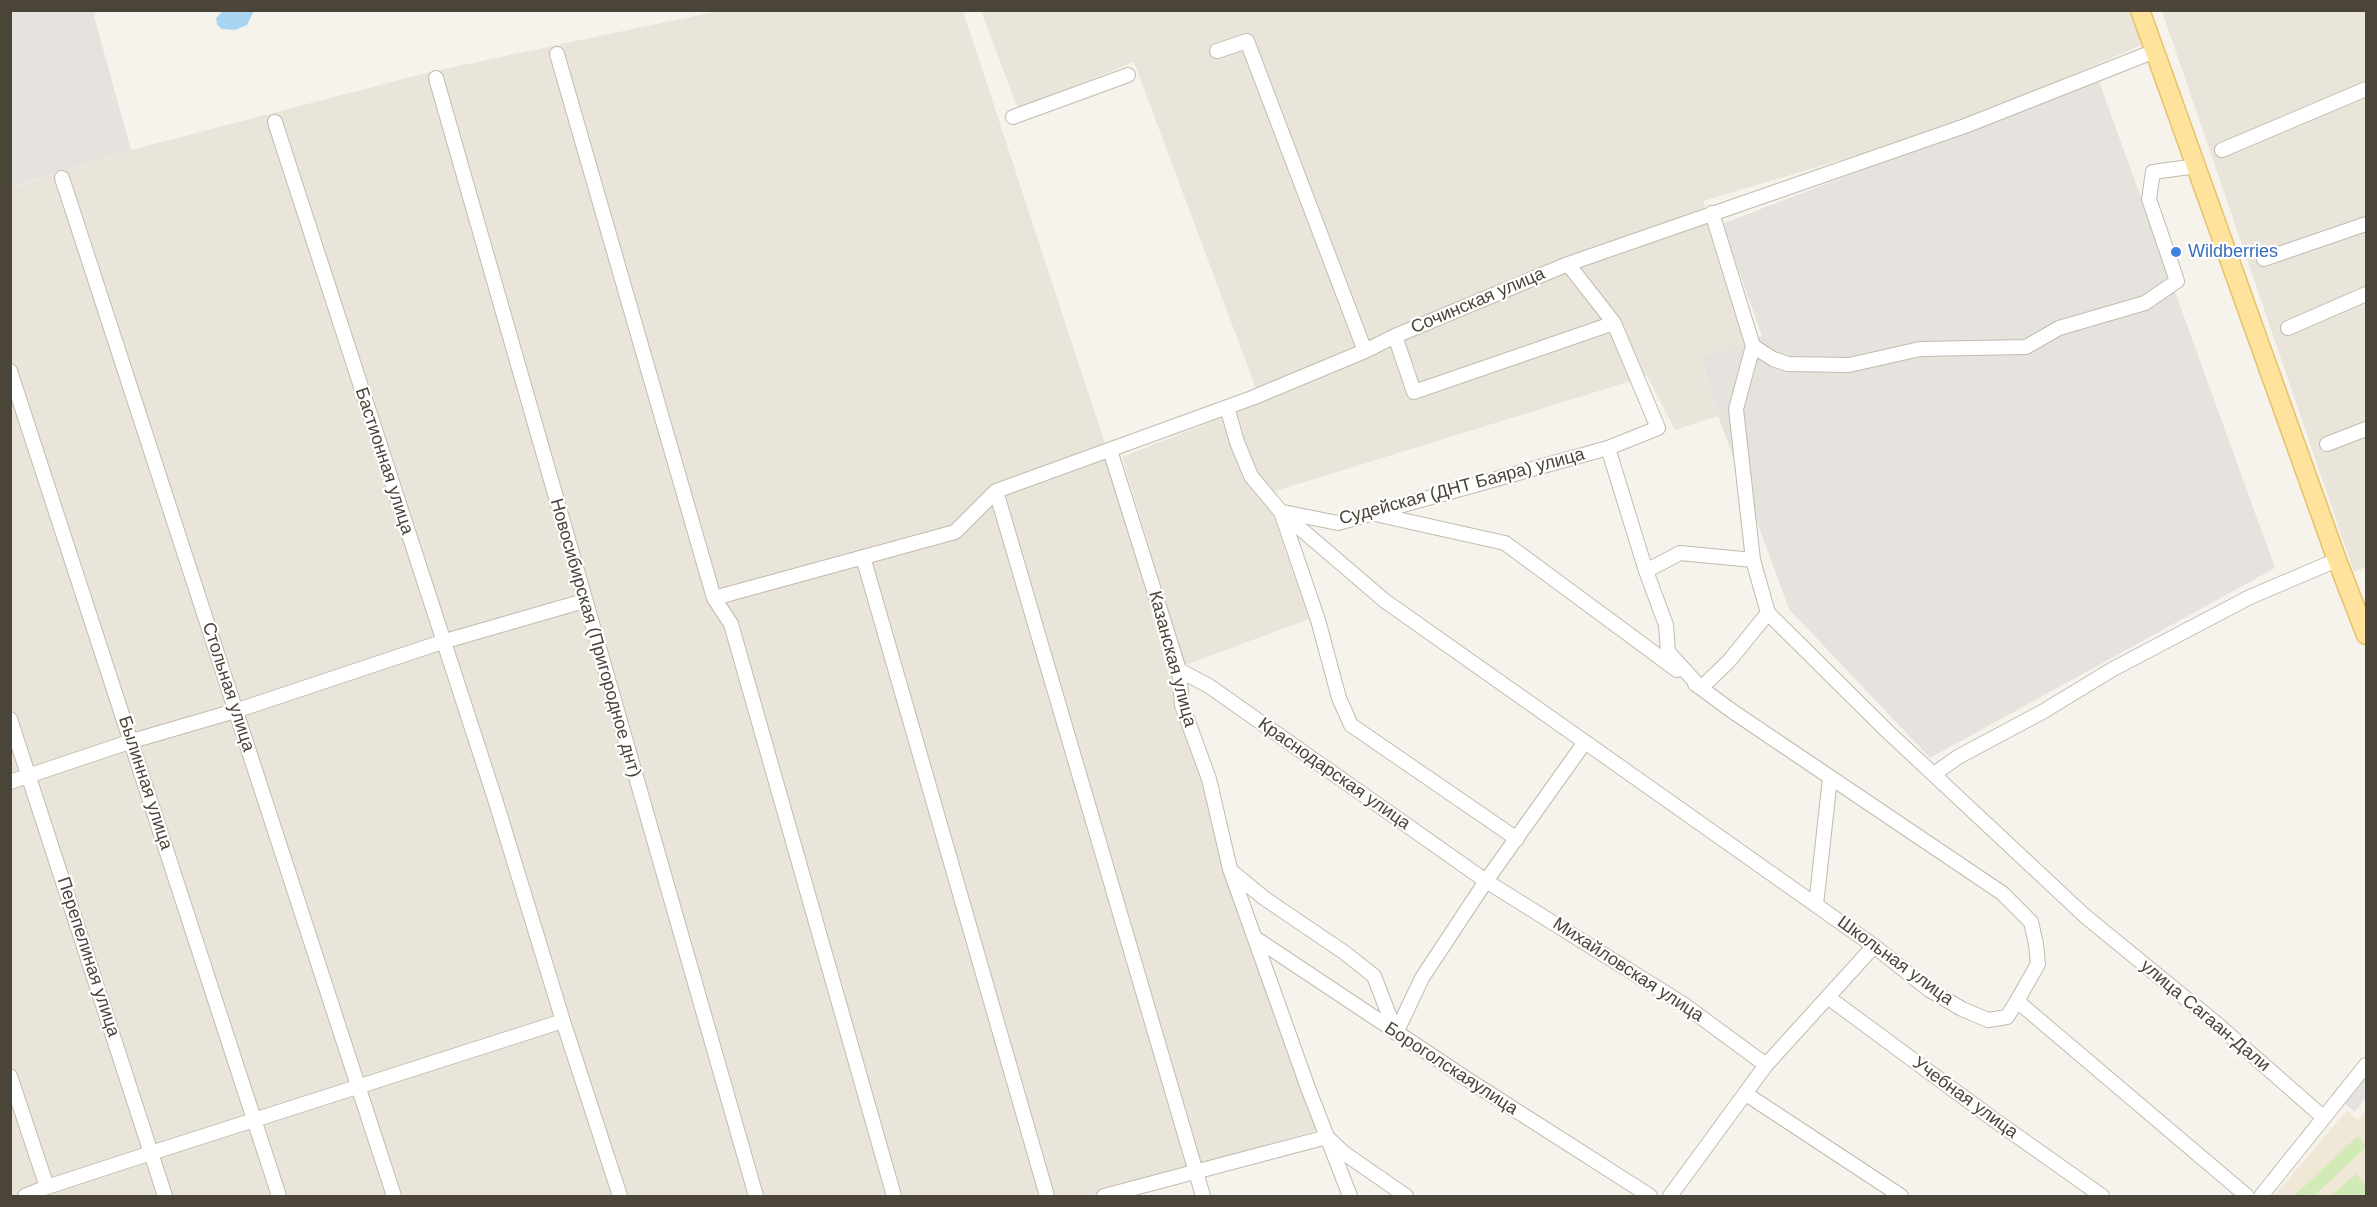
<!DOCTYPE html>
<meta charset="utf-8">
<style>
body{margin:0}
#map{position:relative;width:2377px;height:1207px;overflow:hidden;background:#f6f3ec;font-family:Arial,sans-serif}
canvas{display:block}
.frame{position:absolute;inset:0;border:12px solid #4b4439;pointer-events:none}
</style>
<div id="map">
<canvas width="2377" height="1207"></canvas>
<div class="frame"></div>
</div>
<script>
const ctx = document.querySelector('canvas').getContext('2d');
ctx.lineJoin = 'round';
function fill(path, color) { ctx.fillStyle = color; ctx.fill(path, 'evenodd'); }
const poly = rows => new Path2D(rows.map(r => 'M' + r).join(''));
function stroke(path, color, width, dash) { ctx.strokeStyle = color; ctx.lineWidth = width; ctx.lineCap = dash ? 'butt' : 'round'; ctx.setLineDash(dash || []); ctx.stroke(path); }
function label(font, color, halo, rows, align = 'center') {
  ctx.font = font + ' Arial,sans-serif'; ctx.lineWidth = 4.5; ctx.setLineDash([]); ctx.textBaseline = 'middle'; ctx.strokeStyle = halo; ctx.fillStyle = color; for (const [text, x, y, turn = 0] of rows) {
    ctx.save(); ctx.translate(x, y); ctx.rotate((+turn || 0) * Math.PI / 180); ctx.textAlign = isNaN(turn) ? turn : align; if (halo) ctx.strokeText(text, 0, 0); ctx.fillText(text, 0, 0); ctx.restore();
  }
}
const residential = poly([
 [2131,10,2142,45,1948,128,1703,201,1746,342,1701,359,1718,416,1675,430,1647,376,1266,494,1309,619,1185,665,1122,457,1261,402,1134,62,1018,109,981,11],
 [718,11,963,11,1108,453,1217,836,1318,1130,1090,1196,11,1196,10,188,131,150,430,72],
 [2162,11,2366,11,2366,567,2354,572]
]);
const industrial = poly([
 [11,11,96,11,94,16,131,150,11,187],
 [2098,79,2275,568,1930,758,1789,609,1718,416,1701,358,1762,336,1722,224]
]);
const education = poly([
 [2366,1109,2366,1196,2274,1196,2347,1110,2358,1120]
]);
const green = poly([
 [2358,1136,2366,1147,2314,1196,2294,1196],
 [2356,1174,2366,1185,2366,1196,2331,1196]
]);
const parking = poly([
 [2366,1074,2366,1097,2355,1112,2344,1103]
]);
const water = poly([
 [223,11,223,10,254,11,247,25,235,30,222,29,217,25,216,18]
]);
const minor = poly([
 [1217,51,1247,41,1365,351],
 [557,54,714,598,731,624,894,1196],
 [436,78,756,1196],
 [1013,117,1128,75],
 [275,122,495,799,563,1021,620,1196],
 [2222,150,2366,89],
 [62,178,394,1196],
 [1712,213,1753,346,1773,359,1788,364,1849,365,1920,349,2026,347,2059,328,2145,303,2177,281,2149,199,2153,172,2197,166],
 [2264,259,2366,224],
 [1614,323,1414,392,1395,336,1568,264,1965,126,2155,51],
 [2288,328,2366,294],
 [1753,346,1736,409,1753,560,1768,613,1886,730,2085,916,2217,1024,2323,1117],
 [10,371,279,1196],
 [1227,407,1237,442,1251,476,1281,512,1318,620,1339,698,1351,725,1517,839],
 [2327,444,2366,429],
 [1608,448,1646,571,1666,625,1668,652,1701,688,1732,711,2002,893,2031,922,2036,944,2038,964,2017,1001],
 [1110,450,1179,670,1182,705,1209,779,1230,869,1308,1088,1350,1196],
 [996,491,1203,1196],
 [1281,512,1385,601,1585,742,1486,881,1422,978,1396,1033],
 [1283,512,1338,523,1608,448,1658,428,1614,323,1568,264],
 [1375,514,1505,543,1677,670],
 [863,557,1047,1196],
 [1646,571,1680,553,1753,560],
 [714,598,955,532,996,491,1252,398,1365,351,1395,336],
 [1179,670,1209,686,1486,881,1683,1004,1766,1065],
 [1695,684,1701,688,1729,661,1768,613],
 [10,719,165,1196],
 [1585,742,1874,946,1928,989,1962,1009,1988,1020,2007,1017,2017,1001,2247,1196],
 [1934,774,1958,757,2044,711,2113,669,2250,597,2337,560],
 [10,782,132,741,235,711,442,642,584,601],
 [1231,871,1264,898,1345,953,1374,976,1396,1033],
 [1816,905,1830,778],
 [1255,938,1470,1081,1650,1196],
 [1829,998,1993,1119,2102,1196],
 [10,1076,47,1187],
 [1746,1094,1901,1196],
 [25,1196,47,1187,151,1153,563,1021],
 [1104,1196,1327,1137,1344,1153,1406,1196],
 [1670,1196,1766,1065,1874,946],
 [2261,1196,2366,1065]
]);
const major = poly([
 [2140,10,2337,560,2366,635]
]);
const markers = [
 [2176,252,6,"#3f7fe0"]
];
const shopNames = [
 ["Wildberries",2188,252]
];
const streetNames = [
 ["Сочинская улица",1478,301,-23],
 ["Бастионная улица",384,461,72],
 ["Судейская (ДНТ Баяра) улица",1462,487,-15],
 ["Новосибирская (Пригородное днт)",595,638,74],
 ["Казанская улица",1172,659,75],
 ["Стольная улица",228,687,72],
 ["Краснодарская улица",1334,774,35],
 ["Былинная улица",145,783,72],
 ["Перепелиная улица",88,957,72],
 ["Школьная улица",1895,961,36],
 ["Михайловская улица",1628,970,33],
 ["улица Сагаан-Дали",2205,1016,40],
 ["Бороголскаяулица",1451,1069,33],
 ["Учебная улица",1965,1098,36]
];
fill(residential, '#eae5da');
fill(industrial, '#e6e2dd');
fill(education, '#efe8d6');
fill(green, '#d2eab5');
fill(parking, '#e5e3e0');
fill(water, '#a9d4f2');
stroke(minor, '#c2bbae', 16);
stroke(major, '#e6c16a', 21);
stroke(minor, '#fff', 14);
stroke(major, '#ffe39c', 18);
for (const [x, y, r, color] of markers) { const dot = new Path2D(); dot.arc(x, y, r, 0, 2 * Math.PI); ctx.fillStyle = color; ctx.fill(dot); stroke(dot, '#fff', 2); }
label('18px', '#366cbe', '#fff', shopNames, 'left');
label('18px', '#4b4439', '#fff', streetNames);
</script>
